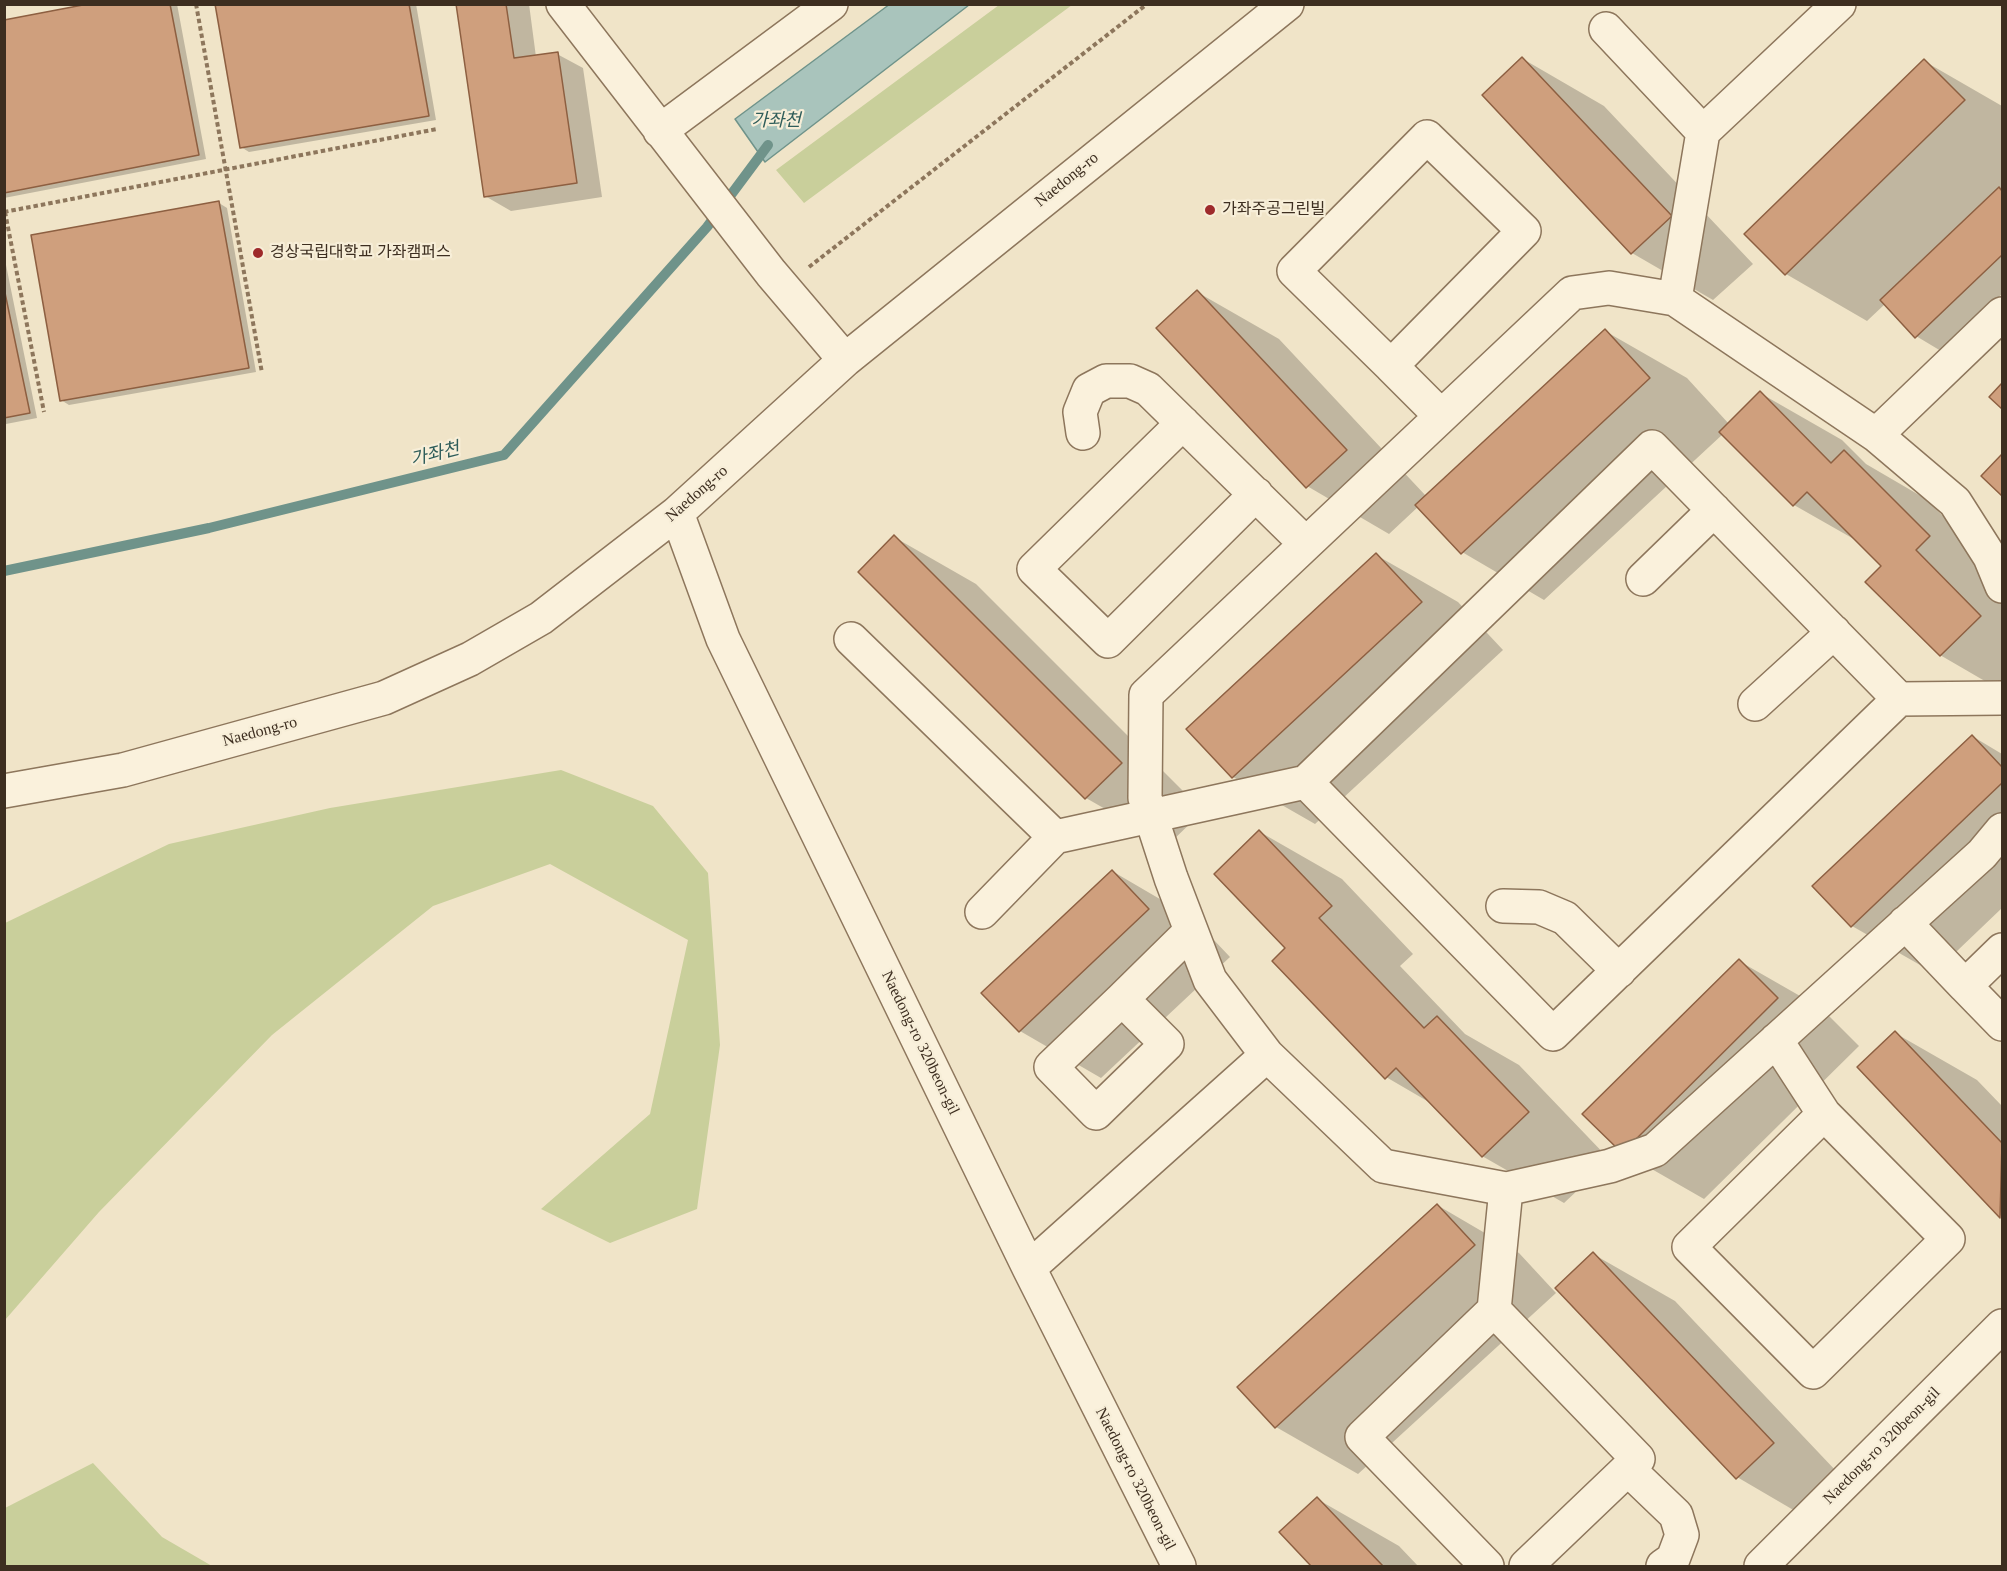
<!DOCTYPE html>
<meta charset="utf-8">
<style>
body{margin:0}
#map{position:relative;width:2007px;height:1571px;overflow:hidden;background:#f0e4c8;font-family:"Times New Roman",serif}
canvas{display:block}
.frame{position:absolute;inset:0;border:6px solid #3d2e20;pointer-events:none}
</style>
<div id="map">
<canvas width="2007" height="1571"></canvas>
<div class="frame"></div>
</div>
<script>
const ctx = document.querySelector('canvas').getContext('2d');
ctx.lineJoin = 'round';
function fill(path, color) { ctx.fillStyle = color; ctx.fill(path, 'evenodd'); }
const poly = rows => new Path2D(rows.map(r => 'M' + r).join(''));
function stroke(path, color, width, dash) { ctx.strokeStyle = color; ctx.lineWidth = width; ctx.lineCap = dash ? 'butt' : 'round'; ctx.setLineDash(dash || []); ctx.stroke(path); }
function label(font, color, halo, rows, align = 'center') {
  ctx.font = font + ' "Times New Roman","Noto Sans KR",serif'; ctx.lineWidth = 4.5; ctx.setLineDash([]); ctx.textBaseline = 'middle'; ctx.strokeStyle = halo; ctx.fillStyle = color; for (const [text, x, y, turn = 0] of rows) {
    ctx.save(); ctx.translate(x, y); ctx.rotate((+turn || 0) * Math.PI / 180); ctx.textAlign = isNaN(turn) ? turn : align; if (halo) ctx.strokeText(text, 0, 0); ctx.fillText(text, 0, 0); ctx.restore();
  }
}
const green = poly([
 [999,5,1072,5,804,203,776,170],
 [561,770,653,806,708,873,720,1045,697,1209,610,1243,541,1209,650,1114,688,940,550,864,433,906,272,1035,99,1212,5,1320,5,923,169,844,330,808],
 [93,1463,162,1537,212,1566,5,1566,5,1508]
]);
const water = poly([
 [890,4,969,5,765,162,735,119,890,4]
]);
const shadow = poly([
 [96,4,177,4,206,159,4,198,4,22],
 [216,4,416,4,436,120,249,152,241,147],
 [457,4,529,4,536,57,557,54,583,68,602,197,511,211,485,196],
 [1523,59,1604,106,1753,264,1713,300,1632,253],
 [1924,61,2002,106,2002,294,1941,351,1916,336,1885,304,1867,321,1786,274],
 [219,203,227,208,256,372,69,405,61,400],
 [4,255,37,418,6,424,4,422],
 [1197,292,1279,339,1426,496,1605,331,1687,378,1729,424,1760,393,1842,440,1866,464,1926,499,2002,576,1996,598,2002,604,2002,691,1940,655,1883,566,1859,542,1794,505,1723,434,1544,600,1462,552,1419,506,1389,534,1307,486],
 [2002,456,2002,494,1983,476],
 [894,537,976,584,1203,811,1168,845,1086,798,860,572],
 [1376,555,1458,602,1503,650,1315,824,1233,777],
 [1972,736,2002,754,2002,908,1934,973,1852,926],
 [1260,832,1342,879,1413,954,1400,966,1465,1034,1519,1065,1610,1160,1564,1203,1482,1156,1434,1105,1386,1077,1287,948],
 [1112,871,1194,919,1230,957,1101,1078,1020,1031],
 [1739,961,1821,1008,1859,1046,1704,1199,1622,1152],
 [1895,1033,1977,1080,2002,1106,2002,1217,1859,1067],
 [1437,1205,1519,1253,1556,1293,1358,1474,1276,1427],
 [1593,1254,1675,1301,1855,1491,1819,1525,1737,1477],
 [1317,1499,1399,1546,1418,1566,1313,1566,1281,1532]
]);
const stream = poly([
 [4,571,209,528,504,455,707,227,768,145]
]);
const building = poly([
 [88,4,170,4,199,155,4,193,4,20,88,4],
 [215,4,409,4,429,116,240,148,215,4],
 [456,4,506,4,514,58,558,52,577,183,484,197,456,4],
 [1522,57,1672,216,1631,254,1482,95,1522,57],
 [1924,59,1965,100,1785,275,1744,234,1924,59],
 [1999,187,2002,191,2002,255,1915,338,1880,300,1999,187],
 [219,201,249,368,60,401,31,235,219,201],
 [4,288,30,413,4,418,4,288],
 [1197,290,1347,450,1306,488,1156,328,1197,290],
 [1605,329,1650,378,1461,554,1415,505,1605,329],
 [2002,383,2002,409,1989,397,2002,383],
 [1760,391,1831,463,1844,450,1930,536,1916,550,1981,616,1940,656,1865,582,1881,566,1807,492,1793,506,1719,432,1760,391],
 [2002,454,2002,496,1981,476,2002,454],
 [894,535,1122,763,1085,799,858,572,894,535],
 [1376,553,1422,602,1232,778,1186,729,1376,553],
 [1972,735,2002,767,2002,783,1851,927,1812,886,1972,735],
 [1259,830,1332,906,1319,918,1424,1028,1437,1016,1529,1112,1482,1157,1396,1068,1385,1079,1272,961,1285,948,1214,874,1259,830],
 [1112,870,1149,909,1019,1032,981,993,1112,870],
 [1739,959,1778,998,1622,1153,1582,1114,1739,959],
 [1895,1031,2002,1143,2000,1218,1857,1067,1895,1031],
 [1437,1204,1475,1245,1275,1428,1237,1387,1437,1204],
 [1593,1252,1774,1443,1736,1479,1555,1288,1593,1252],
 [1317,1497,1383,1566,1311,1566,1279,1532,1317,1497]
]);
const path = poly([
 [196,4,262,373],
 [4,212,437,129],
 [5,212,44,412],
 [809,267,1147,4]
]);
const minor = poly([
 [563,4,771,273,845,360],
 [1606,29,1703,132,1839,4],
 [660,131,831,4],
 [1427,137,1524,231,1391,366,1294,271,1427,137],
 [1675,299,1703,132],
 [1391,366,1441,416],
 [1183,423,1034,569,1108,641,1256,494],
 [1083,433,1080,412,1089,390,1106,381,1130,381,1148,389,1306,544],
 [1876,435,2002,314],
 [677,513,723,639,1029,1268,1179,1566],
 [1643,579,1714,510],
 [851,639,1055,837,982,912],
 [1899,699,1652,447,1306,782,1553,1034,1899,699,2002,698],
 [1755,704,1834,632],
 [4,791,123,770,384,698,470,659,541,618,677,513,845,360,1287,4],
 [1055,837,1306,782],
 [1503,906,1539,907,1565,918,1619,971],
 [1905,923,1965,986],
 [2002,950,1965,986,2002,1024],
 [1122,999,1167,1044,1096,1113,1051,1067,1122,999,1191,931],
 [1776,1040,1824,1114,1948,1239,1813,1372,1689,1247,1824,1114],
 [1267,1055,1210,980,1171,878,1145,798,1146,695,1572,293,1609,288,1675,299,1876,435,1955,502,1990,557,2002,586],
 [1029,1268,1267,1055,1383,1166,1506,1189,1610,1166,1655,1150,1982,854,2002,830],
 [1494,1310,1506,1189],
 [1628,1469,1676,1515,1682,1535,1673,1559,1663,1566],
 [1487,1566,1362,1437,1494,1310,1638,1459,1526,1566],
 [1761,1566,2002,1326]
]);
const markers = [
 [1210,210,6,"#9e2a2b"],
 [258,253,6,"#9e2a2b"]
];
const streetNames = [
 ["Naedong-ro",1067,180,-39],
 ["Naedong-ro",697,494,-41],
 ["Naedong-ro",260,732,-15],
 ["Naedong-ro 320beon-gil",920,1043,64],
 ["Naedong-ro 320beon-gil",1882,1446,-45],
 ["Naedong-ro 320beon-gil",1135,1479,63]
];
const poiNames = [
 ["가좌주공그린빌",1222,210],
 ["경상국립대학교 가좌캠퍼스",270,253]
];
const waterNames = [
 ["가좌천",776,121],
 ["가좌천",435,455,-14]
];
fill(green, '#c9cf9b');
fill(water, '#a9c4bc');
stroke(water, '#6f938a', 1.5);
fill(shadow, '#0003');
stroke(stream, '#6f938a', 10);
fill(building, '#cf9f7d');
stroke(building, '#8d5f41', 1.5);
stroke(minor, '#8d765c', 36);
stroke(path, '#8d765c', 4, [4.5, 3]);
stroke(minor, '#faf1dc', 33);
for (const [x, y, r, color] of markers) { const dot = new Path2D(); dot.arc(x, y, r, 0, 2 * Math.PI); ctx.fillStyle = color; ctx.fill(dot); stroke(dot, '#f7eed8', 2); }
label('16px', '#3d2e20', '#f7eed8', streetNames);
label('16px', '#3d2e20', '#f7eed8', poiNames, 'left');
label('italic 18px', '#2f5d5a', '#f7eed8', waterNames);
</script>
